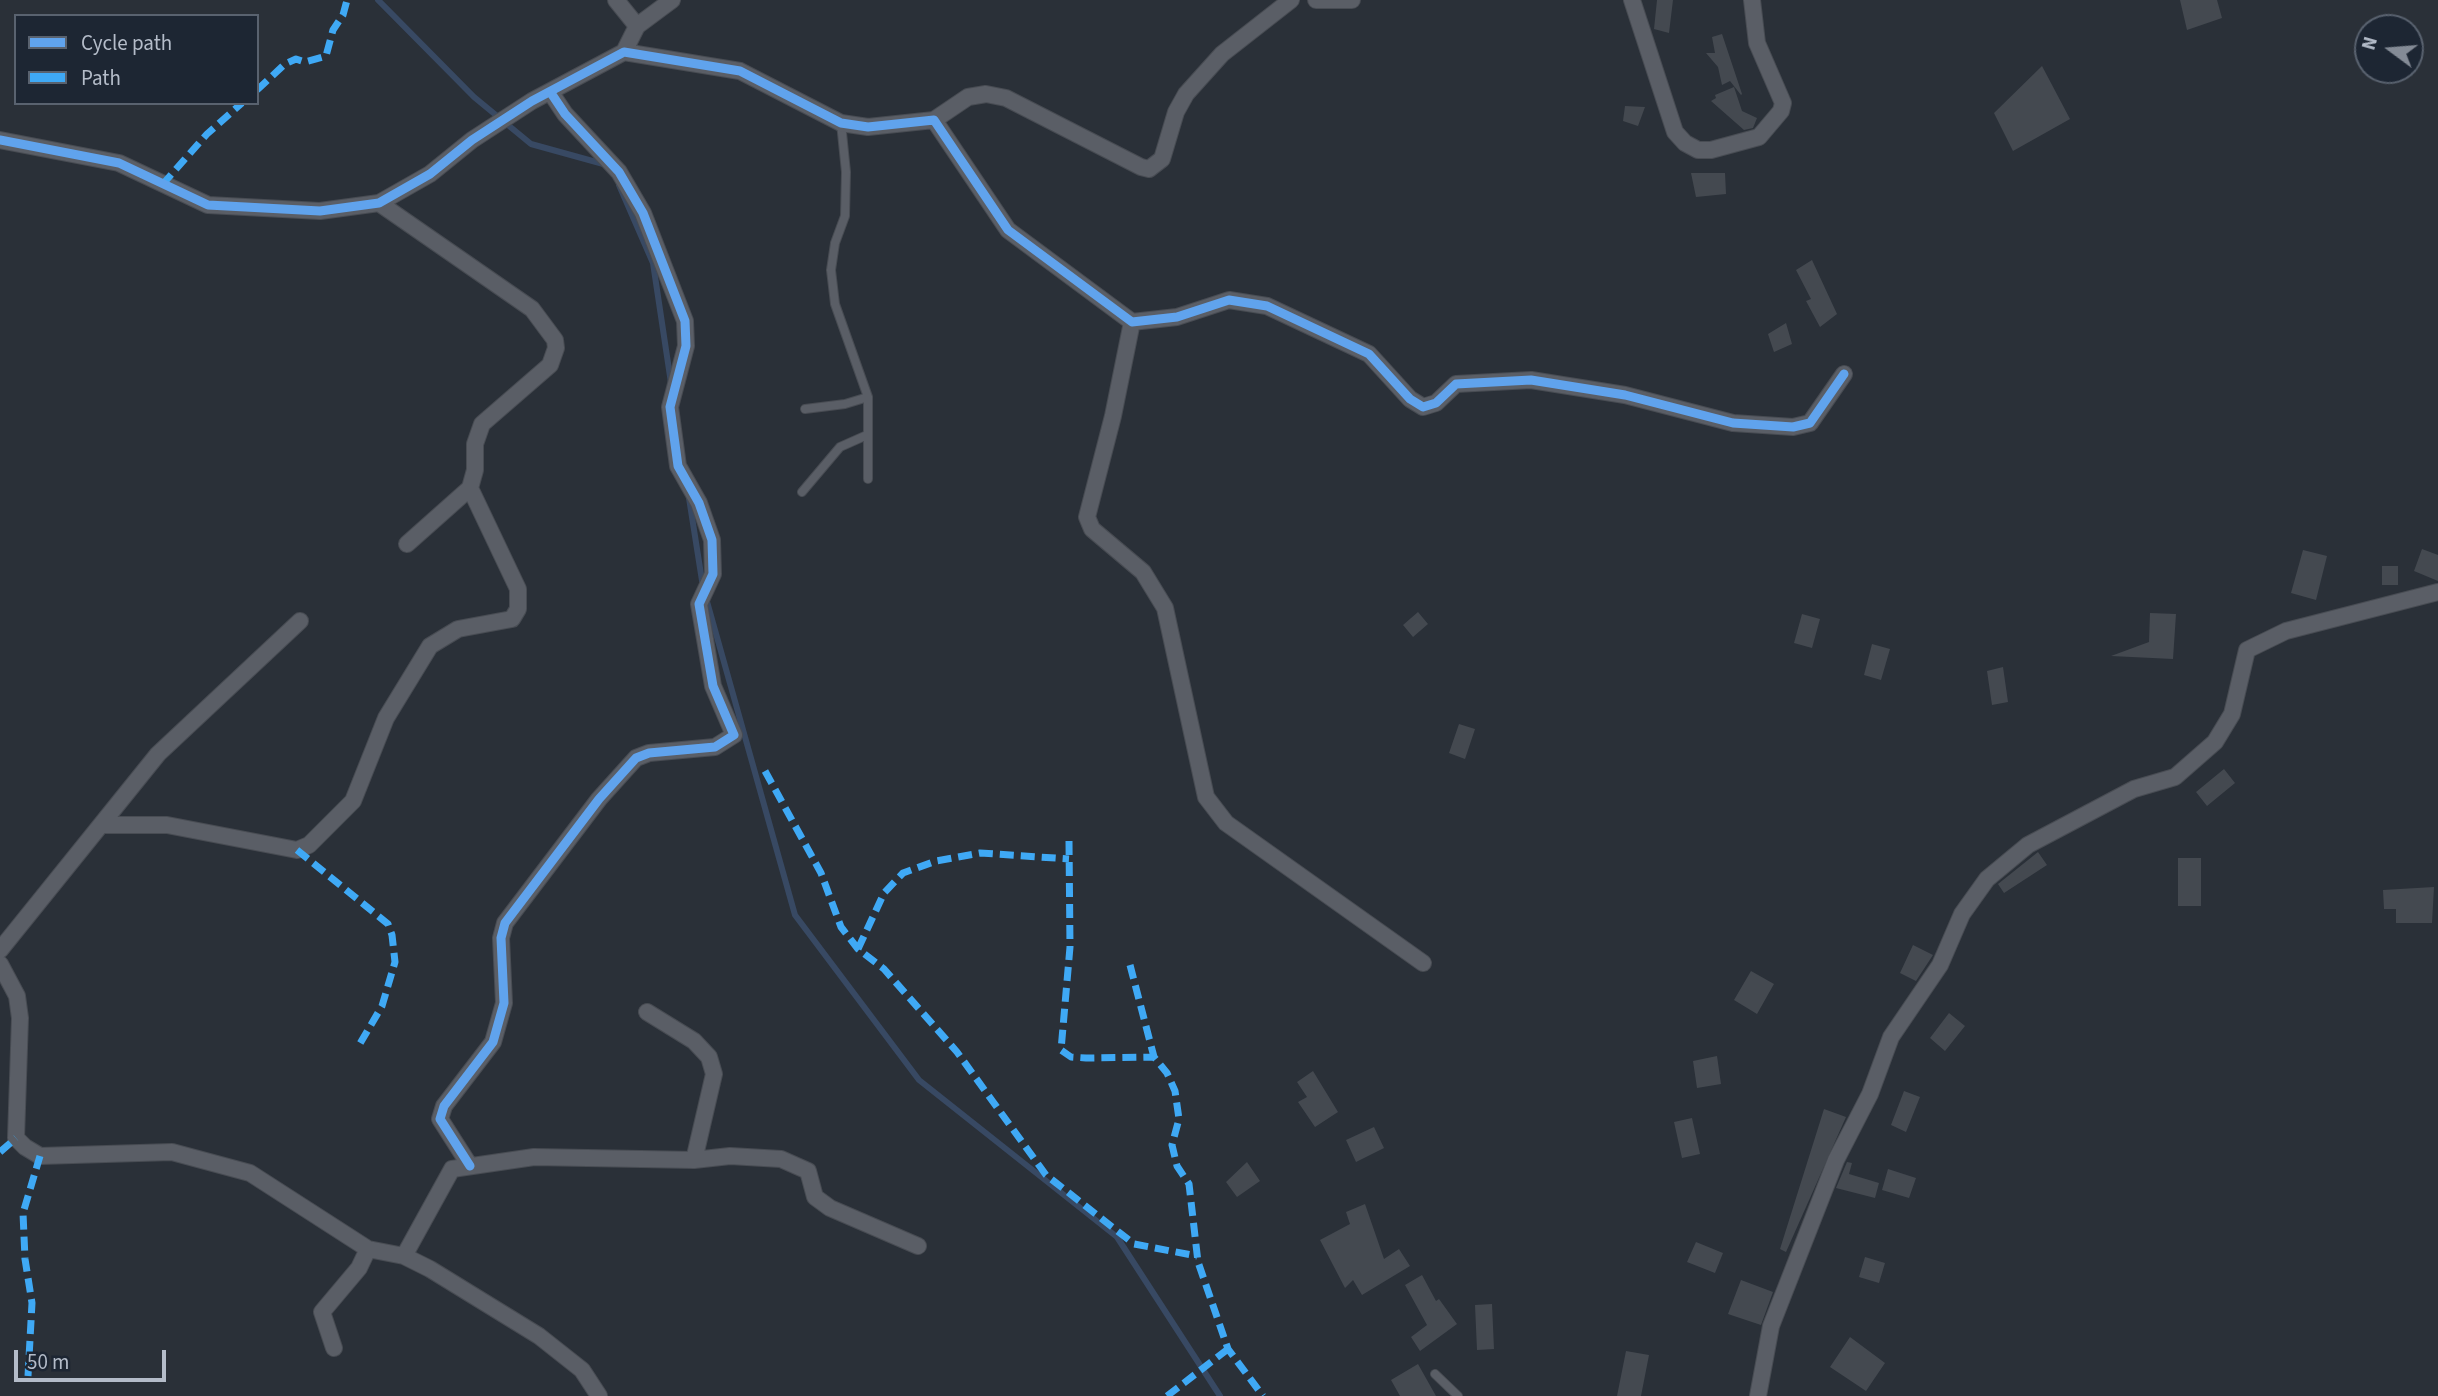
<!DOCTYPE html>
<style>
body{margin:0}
#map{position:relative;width:2438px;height:1396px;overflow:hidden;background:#2a3038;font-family:"Source Sans 3",sans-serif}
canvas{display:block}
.legend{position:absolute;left:14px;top:14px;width:245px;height:91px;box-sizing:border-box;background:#1d2633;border:2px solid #59626f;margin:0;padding:9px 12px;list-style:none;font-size:21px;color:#b4bcc9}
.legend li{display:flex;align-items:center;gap:14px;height:35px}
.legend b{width:35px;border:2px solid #59626f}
.north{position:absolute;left:2354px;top:14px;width:70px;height:70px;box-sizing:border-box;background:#1d2633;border:2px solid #59626f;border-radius:50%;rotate:286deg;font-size:19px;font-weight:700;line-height:28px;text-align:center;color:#b4bcc9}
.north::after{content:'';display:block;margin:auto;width:24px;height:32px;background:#848b96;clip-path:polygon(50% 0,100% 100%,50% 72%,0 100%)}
.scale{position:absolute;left:14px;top:1350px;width:152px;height:32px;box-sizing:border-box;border:4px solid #b4bcc9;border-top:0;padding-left:9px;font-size:21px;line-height:24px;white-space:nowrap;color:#b4bcc9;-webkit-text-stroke:5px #1d2633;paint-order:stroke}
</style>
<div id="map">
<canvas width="2438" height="1396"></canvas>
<ul class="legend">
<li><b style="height:9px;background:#60a3ed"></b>Cycle path</li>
<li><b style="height:9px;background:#3fa9f5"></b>Path</li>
</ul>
<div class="north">N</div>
<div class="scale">50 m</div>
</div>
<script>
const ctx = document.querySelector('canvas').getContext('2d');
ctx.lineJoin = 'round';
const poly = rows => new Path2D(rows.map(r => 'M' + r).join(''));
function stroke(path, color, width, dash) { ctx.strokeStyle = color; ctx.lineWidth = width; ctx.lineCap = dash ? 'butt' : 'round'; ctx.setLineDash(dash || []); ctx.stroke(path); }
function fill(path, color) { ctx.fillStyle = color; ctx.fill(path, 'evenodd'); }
const stream = poly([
 [378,0,474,97,531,144,607,165],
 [619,185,653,263,671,383],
 [689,498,703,587],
 [706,598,795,915,919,1080,1117,1237,1220,1396]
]);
const building = poly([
 [1657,0,1673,0,1669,33,1654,29],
 [2180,0,2217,0,2222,18,2187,30],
 [1722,34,1742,94,1741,95,1730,81,1722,85,1718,67,1706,53,1715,53,1712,37],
 [2042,66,2070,119,2013,151,1994,113],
 [1734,87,1742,111,1757,118,1753,128,1744,130,1711,101,1716,98,1715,95],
 [1625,106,1645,107,1638,126,1623,121],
 [1691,173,1725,173,1726,194,1696,197],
 [1812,260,1837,314,1820,327,1806,301,1811,299,1796,270],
 [1786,323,1792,344,1774,352,1768,334],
 [2422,549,2438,555,2438,581,2414,571],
 [2303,550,2327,556,2316,600,2291,593],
 [2382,566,2398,566,2398,585,2382,585],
 [1418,612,1428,624,1413,637,1403,625],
 [2150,613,2176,614,2173,659,2111,656,2149,642],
 [1802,614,1820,619,1812,648,1794,643],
 [1872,644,1890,649,1881,680,1864,675],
 [2003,667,2008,702,1992,705,1987,671],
 [1459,724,1475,729,1465,759,1449,753],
 [2224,769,2235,783,2207,806,2196,792],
 [2038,852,2047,865,2004,893,1998,884],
 [2178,858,2201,858,2201,906,2178,906],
 [2434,887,2432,923,2396,923,2396,909,2384,909,2383,890],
 [1913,945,1933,955,1916,981,1900,973],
 [1751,971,1774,984,1757,1014,1734,1000],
 [1949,1013,1965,1026,1945,1051,1930,1038],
 [1717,1056,1721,1084,1697,1088,1693,1061],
 [1313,1071,1338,1112,1315,1127,1298,1102,1307,1097,1297,1082],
 [1904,1091,1920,1097,1906,1132,1891,1125],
 [1824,1109,1846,1117,1786,1252,1780,1249],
 [1692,1118,1700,1154,1682,1158,1674,1122],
 [1374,1127,1384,1148,1356,1162,1346,1140],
 [1247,1162,1260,1181,1237,1197,1226,1182],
 [1847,1162,1852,1163,1849,1174,1879,1183,1875,1198,1836,1188],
 [1888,1169,1916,1178,1909,1198,1882,1190],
 [1365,1204,1384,1259,1399,1249,1410,1266,1362,1295,1353,1280,1345,1288,1320,1240,1350,1224,1346,1212],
 [1696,1242,1723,1253,1715,1273,1687,1262],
 [1865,1257,1885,1263,1879,1283,1859,1277],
 [1422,1275,1436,1301,1439,1299,1457,1324,1420,1351,1411,1337,1427,1325,1405,1285],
 [1741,1280,1773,1292,1761,1325,1728,1314],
 [1492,1304,1494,1349,1477,1350,1475,1305],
 [1850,1337,1885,1363,1866,1391,1830,1367],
 [1626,1351,1649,1355,1641,1396,1617,1396],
 [1418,1364,1436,1396,1400,1396,1391,1380]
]);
const lane = poly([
 [841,123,846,172,845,216,835,243,831,270,835,304,868,397,868,479],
 [805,409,845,404,868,397],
 [802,492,840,447,867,435],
 [1435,1374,1458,1396]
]);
const street = poly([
 [616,0,637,26],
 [1316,0,1352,0],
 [1632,0,1675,132,1685,143,1698,150,1711,150,1759,137,1781,111,1783,103,1757,43,1752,0],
 [624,52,637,26,672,0],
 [934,120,968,97,986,94,1006,98,1141,167,1149,169,1162,159,1176,112,1186,94,1222,54,1291,0],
 [0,140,119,163,208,205,320,211,379,203,430,174,472,140,532,101,624,52,740,71,841,123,868,127,934,120,1008,230,1132,322,1177,317,1229,300,1267,306,1369,354,1410,399,1423,407,1436,403,1456,384,1531,380,1625,395,1733,423,1793,427,1810,423,1844,374],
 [379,203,532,309,555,340,556,348,550,365,482,424,475,444,475,470,470,488,407,544],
 [1132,322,1113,416,1087,517,1092,529,1143,572,1165,608,1206,797,1226,823,1423,963],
 [101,825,167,825,297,850,309,845,353,801,386,718,430,646,458,629,512,619,518,609,518,589,470,488],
 [0,950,158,754,300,621],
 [0,964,17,996,20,1018,16,1138,25,1147,40,1156,172,1152,250,1173,368,1249,404,1256,430,1269,539,1336,582,1370,599,1396],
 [647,1012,694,1041,709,1057,714,1074,694,1160],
 [470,1166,440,1119,444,1106,493,1042,504,1003,501,938,505,923,599,799,636,758,649,753,715,747,734,735,713,686,699,604,713,574,712,540,699,503,678,466,670,407,686,346,685,321,643,213,619,172,565,114,551,93],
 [404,1256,452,1169,534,1157,694,1160,730,1156,781,1159,808,1171,815,1197,830,1208,918,1246],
 [334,1348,322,1312,359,1268,368,1249],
 [1758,1396,1771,1326,1836,1160,1870,1094,1891,1037,1940,965,1962,914,1987,879,2028,845,2134,789,2175,777,2215,742,2232,714,2247,650,2286,631,2438,592]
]);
const quiet = poly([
 [257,90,285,64,296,59,305,62,326,56,333,30,343,15,347,0],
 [162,185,207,134,242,103],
 [765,771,821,873,841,927,858,949,884,969,957,1052,1046,1175,1134,1244,1197,1256],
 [1069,841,1070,947,1061,1050,1071,1057,1086,1058,1154,1057],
 [297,850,388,924,392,935,395,962,382,1006,358,1047],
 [858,949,884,893,903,873,936,861,980,853,1069,859],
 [1130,965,1154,1057,1167,1073,1175,1091,1179,1119,1172,1145,1177,1166,1189,1184,1198,1262,1228,1349,1263,1396],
 [0,1152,16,1138],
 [28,1376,32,1303,25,1259,23,1213,40,1156],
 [1167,1396,1228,1349]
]);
const cycleway = poly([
 [0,140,119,163,208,205,320,211,379,203,430,174,472,140,532,101,624,52,740,71,841,123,868,127,934,120,1008,230,1132,322,1177,317,1229,300,1267,306,1369,354,1410,399,1423,407,1436,403,1456,384,1531,380,1625,395,1733,423,1793,427,1810,423,1844,374],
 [470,1166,440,1119,444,1106,493,1042,504,1003,501,938,505,923,599,799,636,758,649,753,715,747,734,735,713,686,699,604,713,574,712,540,699,503,678,466,670,407,686,346,685,321,643,213,619,172,565,114,551,93]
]);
stroke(stream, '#384963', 6);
fill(building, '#444950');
stroke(lane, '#484c53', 10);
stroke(street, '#484c53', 18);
stroke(lane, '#5a5e66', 8);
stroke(street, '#5a5e66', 16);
stroke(quiet, '#3fa9f5', 7, [14, 7]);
stroke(cycleway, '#60a3ed', 9);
</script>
